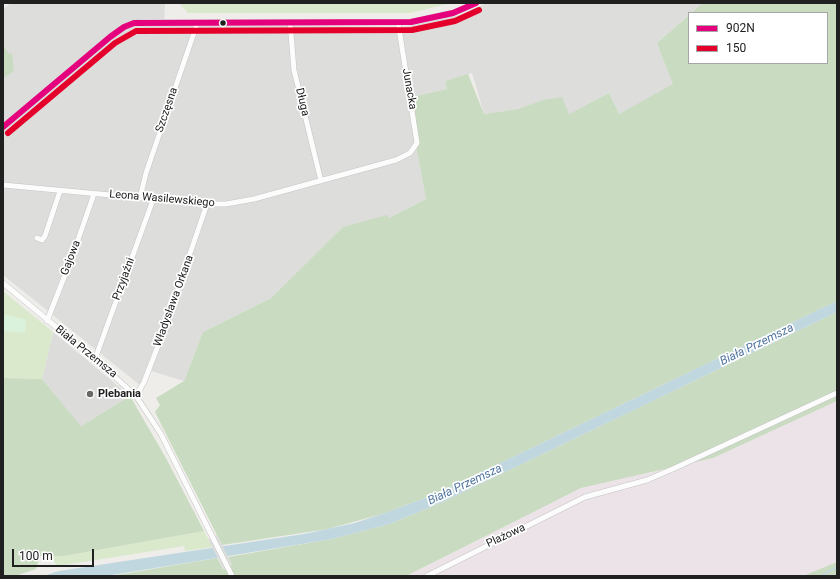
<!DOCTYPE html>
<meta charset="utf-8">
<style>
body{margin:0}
#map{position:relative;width:840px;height:579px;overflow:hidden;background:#eeedea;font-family:Roboto,sans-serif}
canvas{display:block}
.frame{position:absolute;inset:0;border:4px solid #202020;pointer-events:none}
.legend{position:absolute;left:688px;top:12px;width:140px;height:52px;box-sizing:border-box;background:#fff;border:1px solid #a6a6a6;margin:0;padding:5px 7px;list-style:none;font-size:12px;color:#202020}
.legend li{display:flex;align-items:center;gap:8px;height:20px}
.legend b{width:20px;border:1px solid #a6a6a6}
.scale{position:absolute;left:12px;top:549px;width:82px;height:18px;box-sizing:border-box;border:2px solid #202020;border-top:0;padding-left:5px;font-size:12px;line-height:14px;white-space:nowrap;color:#202020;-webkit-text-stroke:3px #fff;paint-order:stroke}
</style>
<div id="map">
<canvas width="840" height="579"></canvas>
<div class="frame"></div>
<ul class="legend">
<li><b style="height:5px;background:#e5007d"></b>902N</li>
<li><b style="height:5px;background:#e4002b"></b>150</li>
</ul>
<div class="scale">100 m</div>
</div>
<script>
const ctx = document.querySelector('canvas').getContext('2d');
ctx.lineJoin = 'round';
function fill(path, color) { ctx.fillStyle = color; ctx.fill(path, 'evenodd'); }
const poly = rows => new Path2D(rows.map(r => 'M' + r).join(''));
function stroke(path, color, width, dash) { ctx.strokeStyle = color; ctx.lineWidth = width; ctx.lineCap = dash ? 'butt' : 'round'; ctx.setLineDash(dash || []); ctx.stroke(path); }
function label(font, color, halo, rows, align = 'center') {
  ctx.font = font + ' Roboto,sans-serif'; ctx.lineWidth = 3.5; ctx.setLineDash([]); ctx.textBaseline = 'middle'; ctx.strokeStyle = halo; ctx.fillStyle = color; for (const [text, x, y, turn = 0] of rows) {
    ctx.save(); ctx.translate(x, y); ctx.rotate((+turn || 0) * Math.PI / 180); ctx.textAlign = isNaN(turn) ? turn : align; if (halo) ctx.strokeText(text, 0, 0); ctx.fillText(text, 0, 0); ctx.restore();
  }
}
const residential = poly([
 [11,3,165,3,164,25,404,27,459,15,487,3,702,3,657,43,674,84,619,114,609,93,569,114,543,100,518,109,484,114,472,73,445,81,447,89,407,98,426,199,389,218,343,227,271,298,203,332,184,381,148,370,141,386,3,275,3,79,14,71,9,54,3,44,3,9]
]);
const industrial = poly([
 [837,401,837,562,803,576,406,576,581,488,713,458]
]);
const religious = poly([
 [53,332,130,396,81,426,42,379]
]);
const grass = poly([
 [179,3,451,3,410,13,188,13],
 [3,291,53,332,42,379,3,378],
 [204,531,212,547,185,551,184,546,58,566,54,562,53,556,64,556]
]);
const forest = poly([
 [702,3,837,3,837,301,436,494,382,514,328,529,222,545,155,412,160,405,156,398,184,381,203,332,271,298,343,227,387,215,389,218,426,199,407,98,447,89,445,81,468,74,484,114,518,109,543,100,562,97,569,114,609,93,619,114,673,84,657,43,689,15,689,63,827,63,827,13,691,13],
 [3,44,9,54,12,53,14,71,3,79],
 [837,312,837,401,713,458,581,488,406,576,111,576,217,558,223,569,232,565,228,557,332,539,389,524,443,502],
 [3,378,42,379,81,426,130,396,167,460,204,531,64,556,40,556,36,569,15,576,3,576],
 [837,562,837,576,803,576]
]);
const park = poly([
 [5,314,26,320,25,333,3,331]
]);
const water = poly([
 [837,301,837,312,443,502,389,524,332,539,106,576,43,576,59,571,304,534,355,523,382,514,436,494]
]);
const pier = poly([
 [217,535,232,565,224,570,208,539]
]);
const stream = poly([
 [821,576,837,567]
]);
const minor = poly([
 [290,22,294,70,321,181],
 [3,127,110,37,124,27,134,23,143,22,411,22,453,13,476,3],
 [3,185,207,204,226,204,254,199,396,160,410,153,417,143,398,22],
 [140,198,146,173,196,27,196,22],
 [37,238,42,240,45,236,60,191],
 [3,283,95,359,136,396,161,434,232,576],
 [47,321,72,257,94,194],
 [95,359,153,200],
 [136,396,144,382,161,338,207,204],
 [427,576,585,497,647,480,675,468,837,393]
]);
const bus1 = poly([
 [3,127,110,37,124,27,134,23,411,22,453,13,476,3]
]);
const bus2 = poly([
 [8,133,115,43,136,31,412,30,455,21,479,10]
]);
const markers = [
 [223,23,3.5,"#202020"],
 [90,394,4,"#686867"]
];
const streetNames = [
 ["Junacka",409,89,80],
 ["Długa",302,102,77],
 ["Szczęsna",167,110,-71],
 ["Leona Wasilewskiego",162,199,5],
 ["Gajowa",71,258,-69],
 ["Przyjaźni",124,279,-70],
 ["Władysława Orkana",174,301,-70],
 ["Biała Przemsza",86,352,39],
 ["Plażowa",506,536,-25]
];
const poiNames = [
 ["Plebania",98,394]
];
const waterNames = [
 ["Biała Przemsza",757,345,-26],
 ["Biała Przemsza",465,485,-25]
];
fill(residential, '#dddddb');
fill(industrial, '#ebe3e7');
fill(religious, '#dcdcdb');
fill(grass, '#dae9cc');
fill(forest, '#c9dbc1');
fill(park, '#daf1db');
fill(water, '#c0d7df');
fill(pier, '#dddddc');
stroke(stream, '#c0d7df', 1.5);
stroke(minor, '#c5c5c4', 6);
stroke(minor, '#fcfcfc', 5);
stroke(bus1, '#e5007d', 6);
stroke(bus2, '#e4002b', 6);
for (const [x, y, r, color] of markers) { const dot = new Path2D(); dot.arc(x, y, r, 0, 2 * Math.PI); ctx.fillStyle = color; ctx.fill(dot); stroke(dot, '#fff', 1.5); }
label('11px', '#202020', '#fff', streetNames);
label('bold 11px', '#202020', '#fff', poiNames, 'left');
label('italic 12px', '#5175a1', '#fff', waterNames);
</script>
